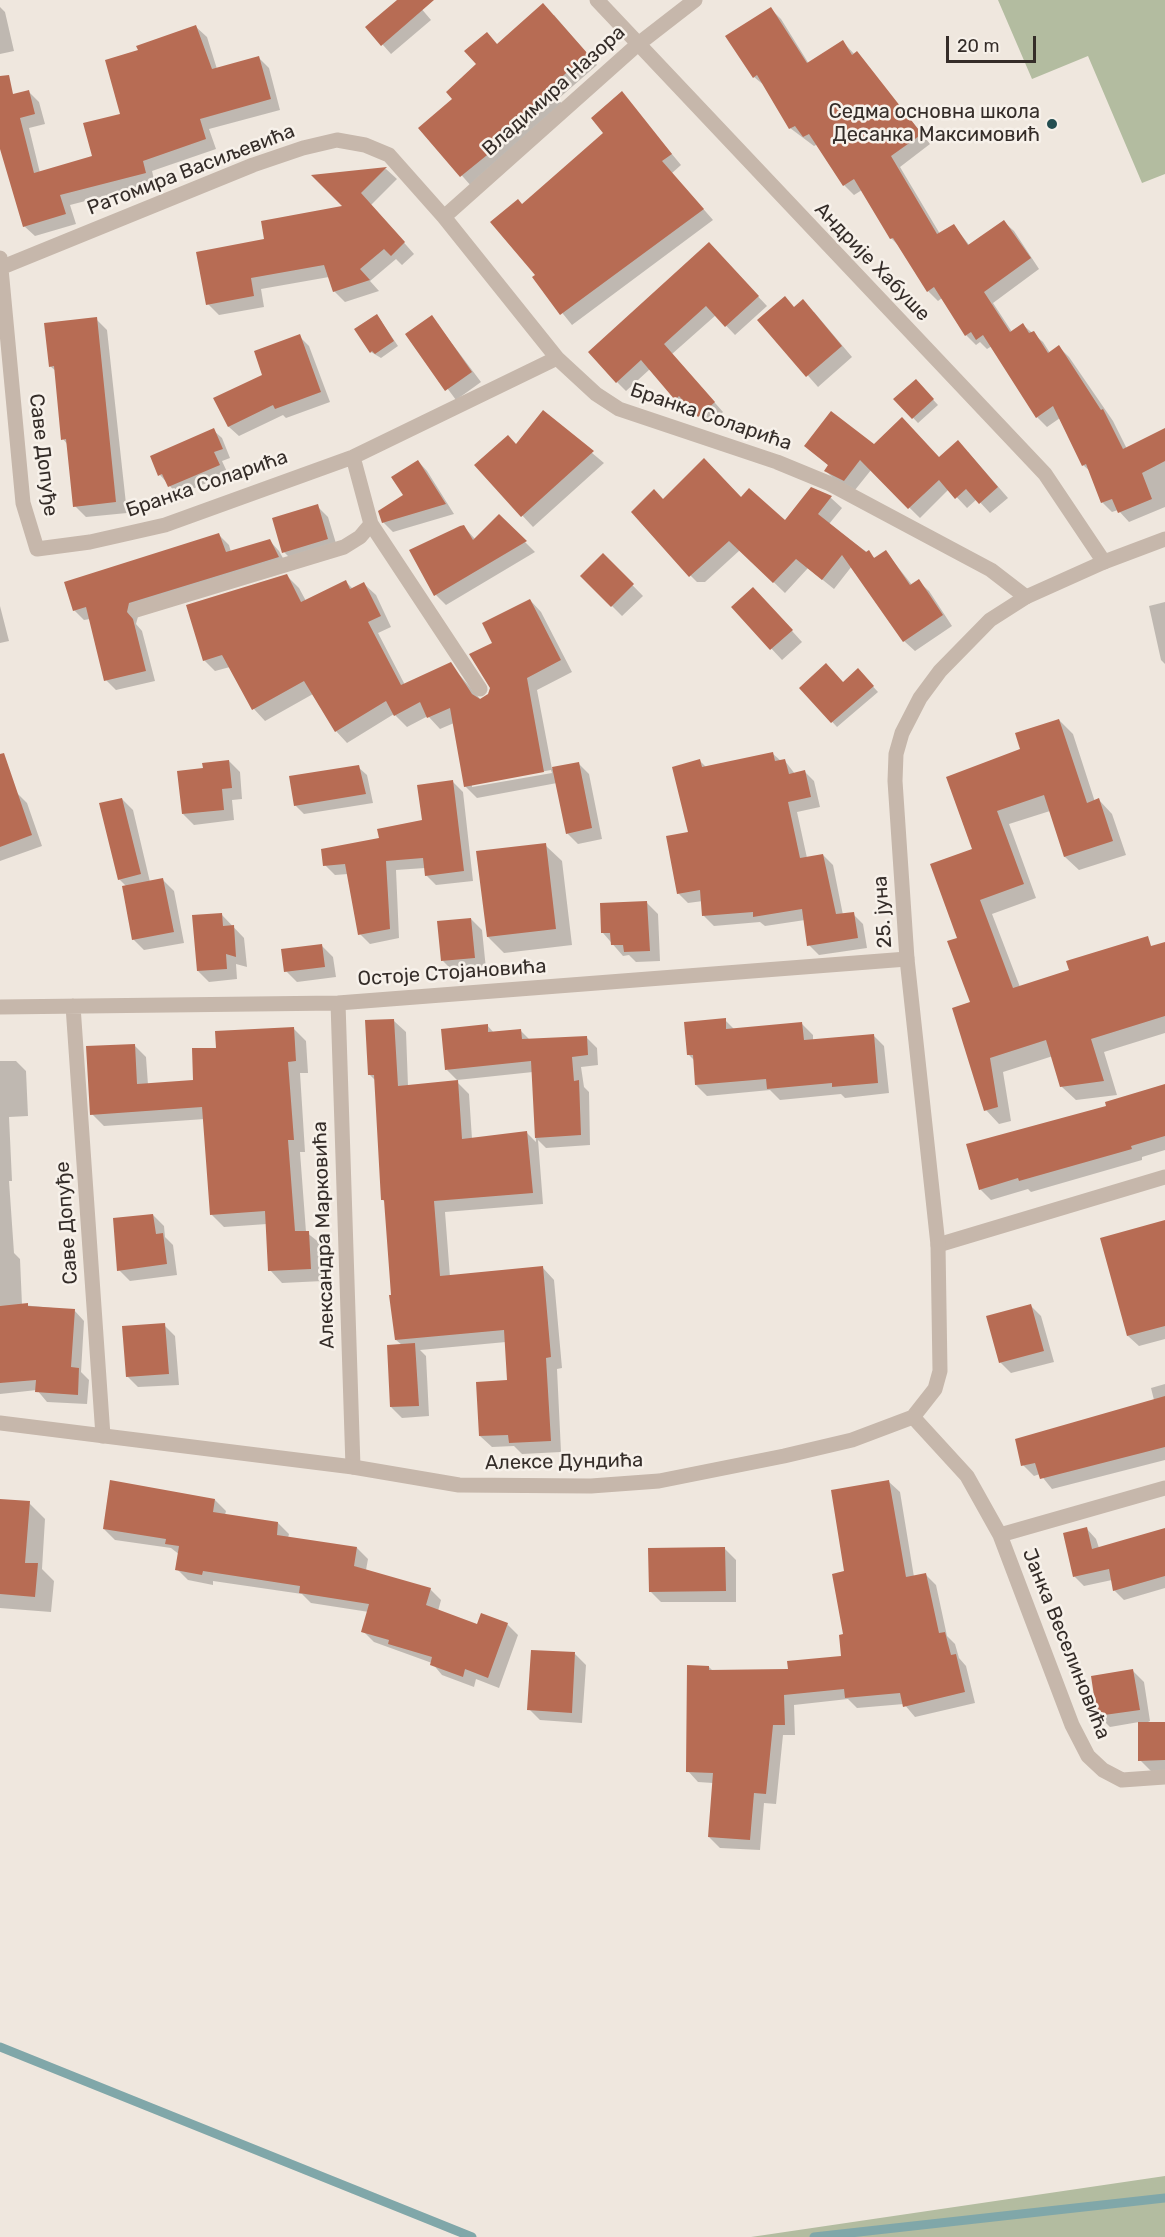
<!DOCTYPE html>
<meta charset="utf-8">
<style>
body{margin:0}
#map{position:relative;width:1165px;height:2237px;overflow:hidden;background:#efe7de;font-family:Rubik,sans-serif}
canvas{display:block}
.scale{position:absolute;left:946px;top:36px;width:90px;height:27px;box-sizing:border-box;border:3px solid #352d29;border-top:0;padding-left:8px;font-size:18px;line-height:21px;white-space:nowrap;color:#352d29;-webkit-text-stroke:4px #f7f1ea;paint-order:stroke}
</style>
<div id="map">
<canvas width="1165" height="2237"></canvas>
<div class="scale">20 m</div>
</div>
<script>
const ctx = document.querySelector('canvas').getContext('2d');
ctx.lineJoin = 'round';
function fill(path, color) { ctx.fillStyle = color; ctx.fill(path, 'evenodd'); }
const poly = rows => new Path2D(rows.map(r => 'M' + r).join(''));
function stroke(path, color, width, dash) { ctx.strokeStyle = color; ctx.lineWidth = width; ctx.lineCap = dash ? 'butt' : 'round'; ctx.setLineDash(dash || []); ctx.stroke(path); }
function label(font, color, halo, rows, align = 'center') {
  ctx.font = font + ' Rubik,sans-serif'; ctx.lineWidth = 5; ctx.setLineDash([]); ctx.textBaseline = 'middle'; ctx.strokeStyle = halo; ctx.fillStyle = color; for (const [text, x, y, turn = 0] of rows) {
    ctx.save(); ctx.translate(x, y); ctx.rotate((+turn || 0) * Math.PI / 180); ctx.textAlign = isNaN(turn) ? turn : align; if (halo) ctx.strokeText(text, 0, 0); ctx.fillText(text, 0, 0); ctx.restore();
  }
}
const green = poly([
 [998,0,1165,0,1165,174,1142,183,1088,56,1032,79],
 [1165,2176,1165,2237,751,2237]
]);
const shadow = poly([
 [399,0,414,0,431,20,391,54,367,27],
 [0,7,5,12,14,51,0,54],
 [771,9,781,19,809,64,843,42,855,55,857,53,930,144,900,167,940,234,954,226,970,246,1004,222,1014,231,1039,269,993,303,1012,332,1023,325,1043,342,1050,353,1059,347,1069,357,1113,421,1127,449,1165,430,1165,507,1129,522,1118,510,1112,512,1102,502,1091,472,1083,465,1060,418,1047,427,1037,417,992,346,987,349,980,342,976,345,966,335,942,298,938,301,928,291,901,248,891,238,862,190,854,195,844,185,818,144,814,146,790,128,765,86,754,77],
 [554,15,597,65,558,99,562,104,472,187,420,128,454,99,498,45],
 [196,27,207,37,217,69,259,58,269,68,280,110,209,129,216,149,152,171,155,183,70,205,76,224,35,236,24,226,0,144,0,99,29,92,39,102,45,124,29,128,40,173,94,157,122,115],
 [622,94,681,165,672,173,713,220,572,325,534,278,537,275,522,205,605,133],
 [386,169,397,179,371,205,414,254,402,265,396,259,370,281,379,291,345,302,334,291,329,277,261,289,264,307,219,315,208,304,266,241,345,207,315,176],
 [718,254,767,306,735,335,716,315,672,354,723,412,708,425,689,405,685,408,650,369,626,391,617,382],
 [795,308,814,312,852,357,818,387,759,320],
 [377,315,398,346,381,358,371,352],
 [432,317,481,382,456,400,407,334],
 [96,319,107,330,127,513,86,517,75,506,68,445,63,439,57,372,50,366],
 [299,336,309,346,330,402,286,418,283,415,239,436,229,427,215,398,264,376],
 [916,381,938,405,918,423,896,400],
 [543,412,604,463,533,527,480,470,517,446],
 [213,430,222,438,230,458,222,461,228,474,178,495,160,475],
 [806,446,874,446,939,458,968,452,1008,498,990,513,977,499,967,508,949,489,920,518,871,470,855,490,836,481,826,471,829,466],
 [418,461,427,471,454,514,393,532,383,522,405,495],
 [812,488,831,498,842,508,829,524,876,559,886,552,912,585,918,581,929,591,952,626,915,651,904,641,852,566,834,589,808,568,785,593,740,550,705,582,697,582,686,571,663,501,742,499,785,522],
 [317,506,328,517,338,550,295,563,284,552],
 [499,516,535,552,446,605,436,595,464,527,475,539],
 [219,535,229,545,231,552,269,540,279,551,288,567,139,613,136,624,142,631,155,681,116,690,106,680,90,619,84,620,74,610],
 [603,555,643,596,622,616,582,576],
 [287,576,299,588,306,601,346,582,353,589,364,584,376,595,391,627,378,633,405,685,450,664,481,700,490,695,494,644,530,600,541,612,572,672,537,690,552,769,578,763,589,774,602,839,578,844,567,833,557,783,477,798,465,786,454,723,440,729,428,716,407,727,394,714,347,743,336,731,313,694,265,721,254,709,230,667,215,671,204,660],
 [551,770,552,773,472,787,472,784],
 [764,600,802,642,782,660,733,607],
 [1165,602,1165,664,1161,660,1149,606],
 [0,606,9,641,0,643],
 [858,670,878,692,837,727,801,688,843,684],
 [1059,720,1073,734,1095,802,1099,800,1112,814,1126,855,1079,870,1065,857,1050,811,1009,824,1036,898,992,914,1020,987,1165,980,1165,1033,1104,1052,1117,1095,1076,1100,1062,1087,1053,1056,1003,1072,1011,1121,999,1124,986,1110,972,1003,959,938,974,850,1022,750],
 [773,754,781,761,785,761,795,774,804,771,814,781,820,807,797,812,807,858,823,855,833,865,843,915,853,914,863,924,867,948,819,955,809,945,805,920,765,926,760,922,714,926,704,916,703,901,688,903,678,893,690,833,700,761,707,768],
 [229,761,240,772,242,799,232,800,234,820,194,825,183,814],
 [358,767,367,775,373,803,304,814,295,805],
 [453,782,463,792,473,881,436,885,426,875,425,868,396,870,399,938,370,944,360,934,348,874,335,875,325,865,423,821],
 [16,792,27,803,42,846,0,861,0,797],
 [122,799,133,810,150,882,163,880,174,891,184,943,144,950,133,939,127,887,119,879],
 [545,845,562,861,572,945,504,953,488,937],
 [647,903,658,914,660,961,636,962,629,955,623,956,603,933],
 [222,915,244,938,247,967,236,964,237,979,209,982,198,971],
 [471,919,482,930,486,969,454,972,443,961],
 [322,946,333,957,336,977,297,982,286,971],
 [725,1020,735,1030,802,1024,813,1035,813,1041,873,1035,884,1046,889,1093,845,1098,841,1094,780,1100,770,1090,707,1096,696,1085,695,1061,689,1055],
 [394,1021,406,1032,408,1086,457,1082,469,1094,472,1139,527,1133,536,1142,533,1072,457,1080,447,1070,487,1025,494,1033,521,1031,530,1040,586,1037,597,1048,598,1065,581,1067,584,1087,589,1092,590,1145,546,1148,538,1140,543,1204,445,1212,450,1277,543,1268,554,1280,562,1368,557,1369,561,1452,522,1454,514,1446,492,1447,480,1436,509,1382,506,1342,420,1350,426,1356,429,1416,402,1418,391,1407,402,1345,396,1340,385,1202,383,1200,376,1081,369,1074],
 [294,1029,306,1041,308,1073,300,1073,305,1152,300,1152,306,1232,321,1244,323,1281,282,1283,270,1270,267,1224,224,1227,212,1215,205,1119,104,1126,92,1114,134,1045,146,1057,148,1085,195,1082,218,1049],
 [0,1061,16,1061,26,1071,28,1116,9,1117,12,1181,9,1181,14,1253,20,1259,22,1305,74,1310,84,1321,81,1372,89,1380,87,1404,47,1402,37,1390,0,1394],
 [1165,1086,1165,1150,1142,1157,1142,1160,1031,1192,1028,1189,991,1200,980,1189,1108,1107],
 [153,1215,164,1226,165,1237,173,1245,177,1275,130,1281,119,1270],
 [1165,1221,1165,1339,1139,1346,1128,1336],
 [1030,1305,1041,1316,1054,1362,1011,1373,1000,1362],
 [164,1325,175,1336,179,1385,138,1387,127,1376],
 [1165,1384,1165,1460,1052,1489,1040,1474,1034,1476,1023,1465,1154,1400,1151,1388],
 [889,1482,900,1492,914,1577,925,1574,936,1585,947,1636,955,1644,959,1658,966,1666,975,1703,915,1717,904,1704,857,1708,848,1699,794,1705,795,1735,783,1735,776,1804,764,1803,760,1850,720,1848,709,1837,713,1783,698,1782,688,1771,709,1667,713,1671,790,1670,842,1657,846,1572],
 [0,1500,29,1503,45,1519,42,1569,54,1581,51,1612,0,1608],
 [215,1500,226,1511,225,1515,278,1523,289,1534,288,1538,357,1548,368,1559,366,1570,430,1589,441,1600,438,1611,478,1626,507,1624,518,1635,499,1688,476,1679,474,1687,442,1675,432,1663,374,1642,363,1631,369,1612,311,1603,302,1594,213,1581,213,1585,188,1580,177,1569,180,1555,171,1548,115,1540,104,1529],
 [1087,1529,1096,1539,1099,1548,1165,1530,1165,1588,1124,1600,1114,1590,1112,1580,1084,1586,1074,1576],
 [725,1549,736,1560,736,1602,661,1602,650,1591],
 [575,1654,586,1665,582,1723,540,1720,529,1709],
 [1133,1671,1144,1682,1150,1721,1144,1724,1165,1723,1165,1771,1151,1771,1140,1760,1139,1722,1110,1727,1099,1716]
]);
const stream = poly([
 [0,2047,472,2237],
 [814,2237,1165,2198]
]);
const building = poly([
 [397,0,434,0,381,46,365,27],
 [543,3,588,54,549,88,553,93,514,126,518,130,460,177,418,128,452,99,446,92,476,64,464,51,487,32,497,44],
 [771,7,807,63,843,40,852,55,857,51,922,134,891,156,937,234,954,224,968,245,1004,220,1031,258,984,292,1010,332,1023,323,1029,333,1034,331,1048,353,1059,345,1101,410,1103,409,1123,449,1165,428,1165,461,1142,473,1152,499,1118,513,1112,499,1101,503,1086,464,1082,466,1053,406,1036,418,983,335,976,340,971,332,965,336,934,287,927,292,893,238,890,239,854,179,843,186,809,134,803,137,795,126,789,129,757,75,753,78,725,36],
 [196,25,212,69,259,56,271,99,200,119,206,139,143,161,146,173,60,195,66,214,23,227,0,149,0,76,9,75,13,94,29,90,35,114,20,118,34,173,92,156,83,123,120,114,105,60,138,50,136,46],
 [622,91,672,154,662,161,704,209,560,315,532,277,535,275,490,222,518,199,522,204,603,133,591,118],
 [387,167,361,193,405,242,391,256,384,249,360,269,370,280,333,292,324,265,251,278,254,296,206,305,196,252,264,239,261,221,342,206,311,175],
 [709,242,759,296,725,327,706,306,664,344,715,402,698,417,679,396,675,400,641,360,616,383,588,352],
 [785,296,794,307,803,299,842,346,806,377,757,320],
 [377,314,394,341,375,354,372,351,370,353,354,329],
 [432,315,472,372,445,391,405,334],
 [97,317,116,502,73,507,66,439,61,440,54,366,49,367,44,323],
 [300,334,321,392,275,409,273,405,228,427,213,398,262,375,254,351],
 [916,379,934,399,912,419,893,399],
 [543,410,594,451,521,517,474,465,508,435,516,444],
 [831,411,874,444,902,417,939,457,958,440,998,487,979,504,966,489,955,499,939,480,908,509,860,460,844,481,824,471,828,465,804,446],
 [214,428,223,449,214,452,220,465,168,487,162,474,158,476,150,456],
 [704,458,741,497,749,488,785,520,811,487,832,496,818,514,866,552,869,550,874,558,886,550,910,585,919,579,943,615,903,642,842,555,822,580,796,559,773,583,729,541,689,577,631,512,654,489,663,499],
 [418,460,446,504,382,523,378,511,403,495,391,477],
 [318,504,328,539,282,553,272,518],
 [499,514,527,541,434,596,409,550,460,526,464,525,473,540],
 [219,533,226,552,270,539,279,557,129,603,127,612,133,619,146,671,104,681,86,607,73,611,64,582],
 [603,553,634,584,611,607,580,576],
 [287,574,301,602,346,580,350,589,364,582,381,616,368,622,401,685,451,662,472,694,480,699,488,694,490,688,469,654,492,643,482,623,530,599,561,660,527,678,544,772,464,787,450,708,427,718,420,702,394,716,386,701,335,732,304,681,252,710,222,655,203,661,186,605],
 [753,587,793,630,770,650,731,607],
 [826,663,843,682,858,668,874,686,831,723,799,688],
 [1059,719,1087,803,1099,798,1113,841,1064,857,1044,795,997,811,1024,884,980,900,1013,988,1069,970,1066,961,1148,936,1151,946,1165,942,1165,1016,1091,1039,1104,1081,1060,1087,1046,1040,990,1058,998,1107,984,1111,952,1008,970,1002,947,941,957,938,930,864,972,849,946,777,1020,749,1015,733],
 [773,752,775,761,785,759,789,774,805,770,811,797,788,802,800,858,823,854,836,914,854,912,858,938,807,946,802,909,753,917,753,912,702,916,700,890,677,894,666,836,688,832,672,767,700,759,702,767],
 [4,753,32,835,0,847,0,754],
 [229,760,232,788,222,789,224,810,182,814,177,771,203,768,202,763],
 [579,762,592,828,566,834,552,767],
 [359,765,366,794,294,806,289,776],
 [453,780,464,871,425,876,423,858,386,861,390,929,358,935,345,864,323,866,321,849,379,838,377,829,422,820,417,785],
 [122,798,141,874,118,880,99,803],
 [546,843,556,929,487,937,476,851],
 [163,878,174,932,132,940,122,886],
 [647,901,650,951,624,952,623,945,611,945,610,933,601,933,600,903],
 [222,913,223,926,234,925,236,957,226,954,227,969,197,971,192,915],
 [471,918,475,958,441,961,437,921],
 [322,944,325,967,284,972,281,949],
 [726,1018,726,1029,802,1022,804,1040,874,1034,878,1083,832,1087,832,1083,767,1089,766,1079,695,1085,693,1055,687,1055,684,1022],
 [394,1019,398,1086,458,1080,462,1139,527,1131,533,1193,434,1201,440,1276,543,1266,551,1357,546,1358,551,1441,509,1443,508,1435,479,1436,476,1382,507,1380,504,1330,395,1340,389,1295,391,1295,384,1200,381,1200,374,1075,368,1075,365,1020],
 [488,1024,488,1032,521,1029,522,1039,587,1036,588,1055,572,1057,574,1081,579,1080,581,1135,535,1138,531,1061,445,1070,441,1029],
 [294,1027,296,1061,288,1062,294,1140,288,1140,295,1231,309,1231,311,1269,268,1271,265,1211,210,1215,202,1107,90,1115,86,1046,135,1044,137,1084,193,1080,192,1048,216,1048,215,1031],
 [1165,1084,1165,1136,1131,1146,1132,1149,1019,1181,1018,1178,979,1190,966,1144,1106,1106,1105,1102],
 [153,1214,156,1234,163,1233,167,1264,117,1271,113,1218],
 [1165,1220,1165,1326,1127,1336,1100,1238],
 [28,1303,28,1306,75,1309,71,1367,79,1368,78,1395,35,1392,36,1380,0,1383,0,1306],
 [1031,1304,1044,1351,999,1363,986,1316],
 [165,1323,169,1374,126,1377,122,1326],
 [415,1343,419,1406,390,1407,387,1345],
 [1165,1396,1165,1447,1040,1479,1035,1463,1021,1466,1015,1439],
 [110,1480,215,1499,213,1512,278,1522,277,1535,357,1547,354,1566,431,1588,426,1605,477,1624,481,1613,508,1623,488,1678,465,1669,463,1677,430,1665,432,1657,388,1644,389,1640,361,1632,369,1604,299,1593,300,1586,203,1571,202,1575,175,1570,179,1546,165,1544,166,1539,103,1529],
 [889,1480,906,1577,926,1573,939,1633,945,1632,951,1655,956,1654,965,1692,903,1707,900,1693,845,1698,844,1689,784,1695,785,1725,773,1725,766,1794,754,1793,750,1840,708,1837,713,1773,686,1772,687,1665,709,1666,709,1670,788,1669,787,1661,841,1656,839,1635,843,1634,832,1574,844,1571,831,1490],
 [0,1499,30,1501,25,1563,38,1563,35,1597,0,1594],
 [1087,1527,1092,1549,1165,1528,1165,1576,1113,1591,1109,1569,1073,1577,1063,1533],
 [725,1547,726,1591,649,1592,648,1548],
 [531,1650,575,1652,572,1713,527,1710],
 [1133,1669,1140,1710,1097,1716,1091,1676],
 [1138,1722,1165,1722,1165,1760,1138,1761]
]);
const minor = poly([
 [597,0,1045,474,1104,562],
 [444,217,637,45,695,0],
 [0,258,23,503,37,549,90,542,165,525,353,457,557,358],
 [0,268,253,165,303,148,337,140,365,145,389,155,444,217,557,358,596,394,619,409,777,462,828,483,991,570,1026,597],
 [371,524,480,689],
 [136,610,344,547,360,537,371,524,353,457],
 [338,1003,353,1467],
 [73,1006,103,1436],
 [0,1007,338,1003,907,959],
 [938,1245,1165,1177],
 [913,1417,967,1476,1000,1535,1072,1725,1088,1756,1103,1770,1122,1780,1165,1777],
 [1000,1535,1165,1488]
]);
const tertiary = poly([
 [0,1423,353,1467,459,1485,591,1486,659,1481,784,1456,852,1440,913,1417,935,1389,940,1371,938,1245,907,959,895,781,896,754,902,733,920,698,940,671,990,620,1026,597,1104,562,1165,539]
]);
const markers = [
 [1052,124,6,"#244e51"]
];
const streetNames = [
 ["Владимира Назора",554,91,-42],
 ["Ратомира Васиљевића",191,170,-21],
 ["Андрије Хабуше",872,262,46],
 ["Бранка Соларића",711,417,19],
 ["Саве Допуђе",43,455,83],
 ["Бранка Соларића",207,484,-19],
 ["25. јуна",883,912,-94],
 ["Остоје Стојановића",452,973,-4],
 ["Саве Допуђе",67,1223,-94],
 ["Александра Марковића",324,1235,-92],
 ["Алексе Дундића",564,1462,-1],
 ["Јанка Веселиновића",1066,1644,68]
];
const poiNames = [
 ["Седма основна школа",1040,112],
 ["Десанка Максимовић",1040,135]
];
fill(green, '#b3bca0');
fill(shadow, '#0003');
stroke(stream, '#80a7a9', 9);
fill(building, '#b76c54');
stroke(minor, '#c6b7ab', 15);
stroke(tertiary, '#c6b7ab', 15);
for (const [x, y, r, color] of markers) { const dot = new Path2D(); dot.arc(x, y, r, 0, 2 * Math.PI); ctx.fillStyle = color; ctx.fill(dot); stroke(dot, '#f7f1ea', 2); }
label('20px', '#352d29', '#f7f1ea', streetNames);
label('20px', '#352d29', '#f7f1ea', poiNames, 'right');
</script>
